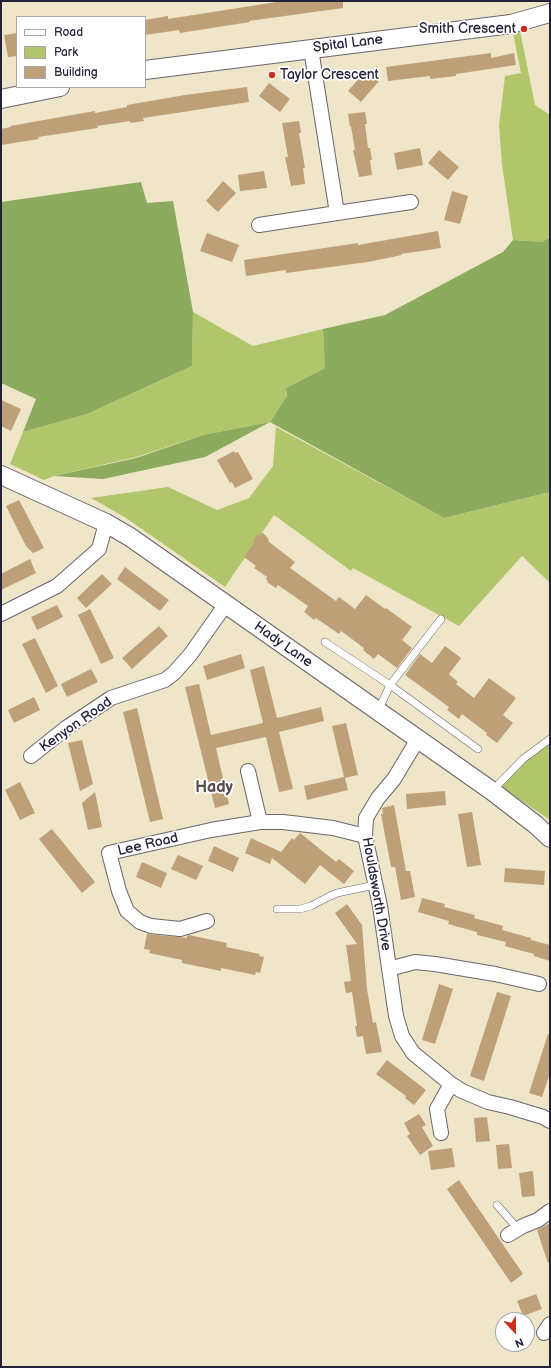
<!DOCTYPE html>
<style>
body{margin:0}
#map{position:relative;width:551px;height:1368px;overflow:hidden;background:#efe5c8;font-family:"Balsamiq Sans",sans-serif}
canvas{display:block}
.frame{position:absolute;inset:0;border:2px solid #22223b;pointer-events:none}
.legend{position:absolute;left:16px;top:16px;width:130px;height:72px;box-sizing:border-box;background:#fff;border:1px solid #a7a7b1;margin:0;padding:5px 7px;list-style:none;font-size:12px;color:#22223b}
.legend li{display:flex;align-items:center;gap:8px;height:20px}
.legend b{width:20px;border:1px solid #a7a7b1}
.north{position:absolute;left:495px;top:1312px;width:40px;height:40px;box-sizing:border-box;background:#fff;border:1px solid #a7a7b1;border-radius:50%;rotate:158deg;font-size:11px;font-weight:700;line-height:16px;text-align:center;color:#22223b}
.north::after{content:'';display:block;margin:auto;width:14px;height:18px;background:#c8321e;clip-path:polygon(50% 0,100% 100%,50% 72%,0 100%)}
</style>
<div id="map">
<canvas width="551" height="1368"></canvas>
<div class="frame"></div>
<ul class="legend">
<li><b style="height:5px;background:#fff"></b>Road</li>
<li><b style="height:11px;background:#b1c66a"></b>Park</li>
<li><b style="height:11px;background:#bea078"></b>Building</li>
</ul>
<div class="north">N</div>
</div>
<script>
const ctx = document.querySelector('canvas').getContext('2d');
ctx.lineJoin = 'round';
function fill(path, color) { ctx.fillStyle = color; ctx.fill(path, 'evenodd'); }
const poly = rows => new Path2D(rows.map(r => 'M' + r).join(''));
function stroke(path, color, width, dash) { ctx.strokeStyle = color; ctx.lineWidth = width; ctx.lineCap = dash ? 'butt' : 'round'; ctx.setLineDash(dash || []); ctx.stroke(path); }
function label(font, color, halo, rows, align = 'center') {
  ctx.font = font + ' "Balsamiq Sans",sans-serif'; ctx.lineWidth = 3.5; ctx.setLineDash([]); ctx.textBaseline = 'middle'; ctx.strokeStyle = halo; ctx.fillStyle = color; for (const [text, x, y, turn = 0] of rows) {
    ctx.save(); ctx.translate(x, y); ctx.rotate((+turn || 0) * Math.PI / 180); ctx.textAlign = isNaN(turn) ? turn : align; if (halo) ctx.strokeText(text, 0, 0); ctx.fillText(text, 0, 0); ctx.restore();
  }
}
const green = poly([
 [520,31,535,105,550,115,550,237,542,242,513,240,502,165,499,125,505,76,521,73,513,33],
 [193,312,253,346,323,329,325,368,286,388,287,396,270,422,203,435,136,457,54,476,44,480,10,464,23,432,87,414,192,366],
 [276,427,444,518,550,492,550,583,522,556,459,626,353,568,351,571,274,515,225,587,126,518,91,498,168,487,217,510,249,498,273,466],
 [550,739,550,820,498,785]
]);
const forest = poly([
 [141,182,147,203,173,201,193,312,192,366,87,414,23,432,36,399,1,383,1,202],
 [550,237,550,492,444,518,270,422,205,457,103,479,54,476,136,458,203,435,270,422,287,396,286,388,325,368,323,329,385,315,503,252,513,240,542,242]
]);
const building = poly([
 [283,1,343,1,343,8,249,21,250,22,180,33,179,30,145,35,145,20,168,16,168,19],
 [17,33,17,56,8,57,4,35],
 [491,53,491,58,514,53,516,65,456,74,456,76,430,79,430,76,388,81,386,67],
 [366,70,379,81,361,102,348,91],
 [269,83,290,99,280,112,259,96],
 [247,87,249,102,143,118,144,121,130,123,130,121,97,126,98,128,38,137,39,139,1,145,1,129,11,127,10,126,95,111,95,113,127,107,127,105,185,95],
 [365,112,367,124,365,124,368,148,370,148,372,160,370,160,372,175,359,177,353,150,355,150,351,126,350,127,348,114],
 [299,121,301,133,299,133,305,168,303,168,305,184,291,186,285,157,288,157,282,123],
 [420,148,423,165,397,170,394,153],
 [439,150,459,167,448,180,428,163],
 [264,171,267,188,240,191,238,175],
 [223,181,236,193,218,212,206,201],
 [452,191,468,196,460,224,444,220],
 [438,231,441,248,401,254,402,255,368,262,286,273,286,270,246,276,244,260,358,243,358,245],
 [207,233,239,245,232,262,200,251],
 [1,400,21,409,11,431,1,426],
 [234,451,235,453,238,452,253,479,235,488,232,482,230,483,217,460],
 [19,500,44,548,33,553,26,546,6,506],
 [263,533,268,538,269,542,295,562,290,568,336,601,339,597,355,609,366,595,385,609,386,608,412,627,402,640,412,648,397,668,378,654,374,659,363,650,364,648,341,631,339,634,316,618,314,620,304,612,308,606,278,585,276,588,267,582,268,581,266,579,267,577,254,568,256,566,244,557,254,543,254,539,257,535],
 [30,559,36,573,1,590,1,574],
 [125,567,169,600,160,611,117,579],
 [102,574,112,584,86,608,77,598],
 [57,605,63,617,37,630,31,617],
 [90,609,114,658,101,664,78,615],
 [159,626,168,636,132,669,122,658],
 [35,638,58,686,46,693,22,644],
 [445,646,461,658,449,674,458,682,456,684,474,698,489,678,516,698,503,715,513,723,497,743,486,735,487,733,462,714,459,719,447,710,449,707,405,675,420,654,432,663],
 [241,654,245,668,207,680,203,666],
 [264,666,277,718,321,707,324,721,279,732,293,789,279,792,266,737,216,748,229,804,215,808,185,687,199,684,211,735,263,723,250,670],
 [91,669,98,682,67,697,61,684],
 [34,697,40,710,14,723,8,710],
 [137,708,163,819,150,822,123,712],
 [346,723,358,775,345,778,348,790,307,800,304,786,344,777,332,726],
 [82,740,93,784,80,791,68,743],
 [20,782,35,813,20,820,5,790],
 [445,791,446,805,407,809,406,794],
 [95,792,102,827,88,830,82,803],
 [394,805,406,871,410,871,415,897,401,900,395,867,391,867,381,814,383,814,382,808],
 [472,812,481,865,467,867,458,814],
 [52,829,95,882,82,893,39,839],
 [300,833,336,862,339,859,354,871,344,884,320,865,305,884,272,858,270,864,245,853,251,838,281,852,292,838,294,840],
 [214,846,239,858,233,872,208,861],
 [178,855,203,866,196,880,171,869],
 [142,862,167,873,161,888,136,877],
 [505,868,545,871,544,885,504,882],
 [422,898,445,904,444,907,475,915,474,918,503,926,502,930,531,938,531,940,550,945,550,961,534,956,534,954,505,946,506,942,477,935,477,932,448,924,449,921,418,912],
 [347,904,362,925,367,989,373,1023,376,1022,382,1052,366,1054,363,1036,357,1037,355,1026,357,1026,352,992,346,993,344,982,351,981,346,945,357,944,335,913],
 [147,934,187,938,187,936,189,935,227,943,226,947,260,954,259,956,264,957,260,973,256,972,255,975,221,968,221,971,182,963,182,960,149,953,150,950,144,949],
 [439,984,453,989,435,1044,422,1040],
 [497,992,511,996,484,1081,470,1076],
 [548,1034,550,1034,550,1073,542,1097,529,1093],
 [387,1060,426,1090,414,1105,405,1098,406,1096,376,1074],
 [419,1114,426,1125,422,1127,433,1146,420,1155,407,1136,410,1134,404,1123],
 [487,1117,490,1141,476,1142,474,1118],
 [509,1144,512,1168,498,1169,496,1145],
 [452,1148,455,1167,431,1170,428,1151],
 [533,1171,535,1196,522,1197,519,1173],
 [459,1180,523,1274,511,1283,447,1189],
 [550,1223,550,1262,548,1263,537,1230],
 [536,1294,542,1309,523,1316,517,1301]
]);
const service = poly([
 [325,642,390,685,478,749],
 [378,711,390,685,441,619],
 [492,791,523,759,550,739],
 [277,909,300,909,311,906,328,897,337,893,375,885],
 [497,1205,518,1229]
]);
const minor = poly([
 [311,49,337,213,411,202],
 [259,225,337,213],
 [1,614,57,586,99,549,106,523],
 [418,739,394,779,378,798,366,818,365,836,380,906,396,1016,402,1036,413,1053,451,1084],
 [31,756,66,728,111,698,165,680,174,673,190,655,226,604],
 [248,771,260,822],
 [207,921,180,929,151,926,140,922,127,911,119,891,109,853,211,830,260,822,283,822,333,828,365,836],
 [389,969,415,962,435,964,495,974,539,984],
 [441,1133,437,1109,451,1084,462,1091,488,1102,510,1107,543,1117,550,1121],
 [508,1235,523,1226,538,1220,550,1211],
 [544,1333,550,1324]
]);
const tertiary = poly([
 [145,70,511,24,550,13],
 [1,99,60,87],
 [1,475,106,523,130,537,492,791,536,825,550,838]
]);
const markers = [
 [524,29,4,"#c8321e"],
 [272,75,4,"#c8321e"]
];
const poiNames = [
 ["Smith Crescent",516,29],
 ["Taylor Crescent",280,75,"left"]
];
const streetNames = [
 ["Spital Lane",348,44,-7],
 ["Hady Lane",283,645,35],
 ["Kenyon Road",76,725,-35],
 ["Lee Road",148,845,-13],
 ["Houldsworth Drive",376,894,80]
];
const quarterNames = [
 ["Hady",214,788]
];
fill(green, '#b1c66a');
fill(forest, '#8cab5e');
fill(building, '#bea078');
stroke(service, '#6a666c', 8);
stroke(minor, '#6a666c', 16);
stroke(tertiary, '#6a666c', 20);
stroke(service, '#fff', 7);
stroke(minor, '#fff', 14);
stroke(tertiary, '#fff', 18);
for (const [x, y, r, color] of markers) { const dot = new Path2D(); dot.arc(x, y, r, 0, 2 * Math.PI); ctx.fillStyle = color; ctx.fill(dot); stroke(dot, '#fff', 1.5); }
label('14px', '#22223b', '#fff', poiNames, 'right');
label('14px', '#22223b', '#fff', streetNames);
label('bold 16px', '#594e50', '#fff', quarterNames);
</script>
